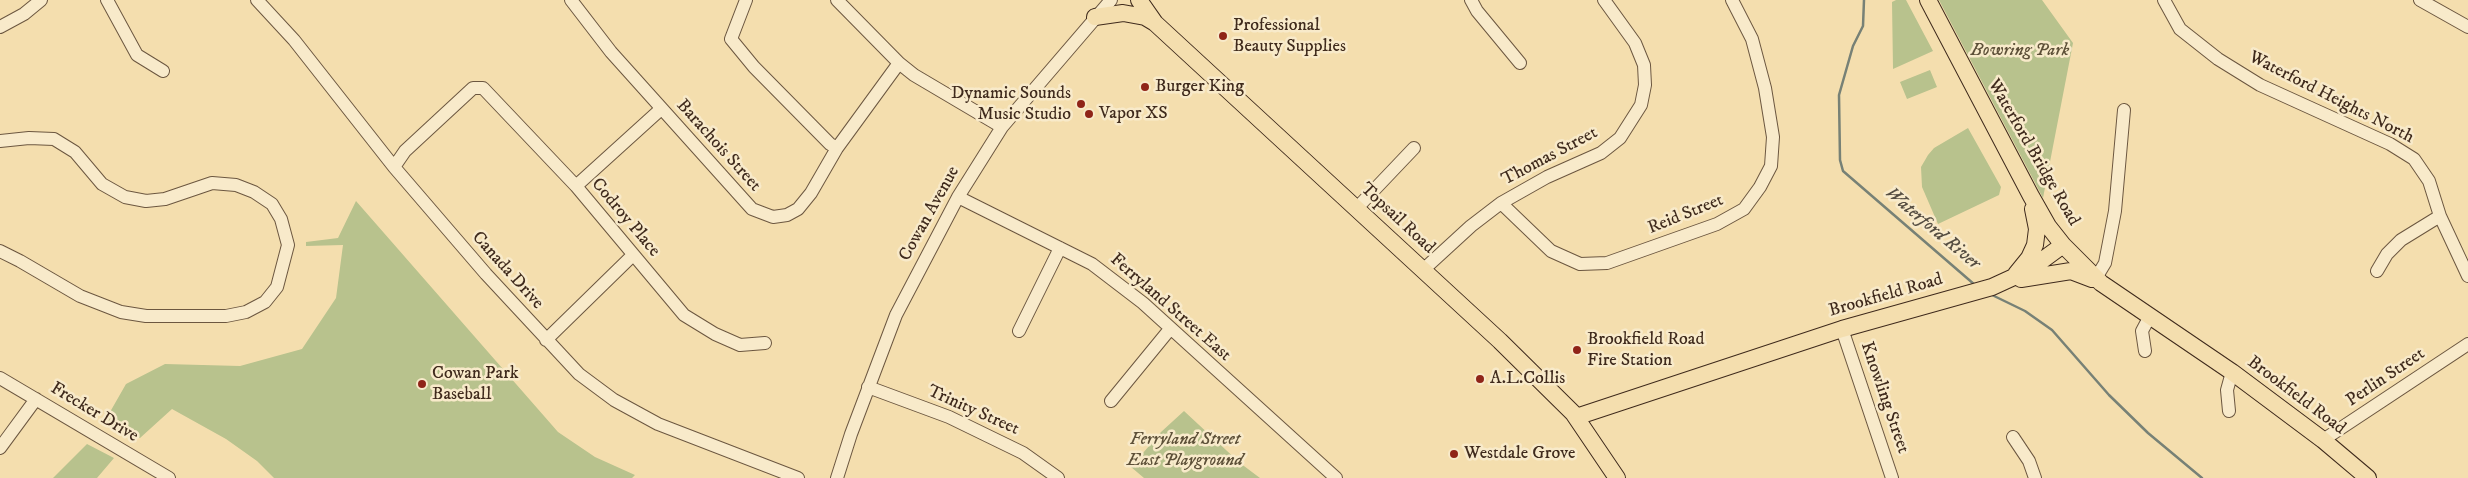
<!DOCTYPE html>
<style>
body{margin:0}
canvas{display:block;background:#f4deae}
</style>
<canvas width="2468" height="478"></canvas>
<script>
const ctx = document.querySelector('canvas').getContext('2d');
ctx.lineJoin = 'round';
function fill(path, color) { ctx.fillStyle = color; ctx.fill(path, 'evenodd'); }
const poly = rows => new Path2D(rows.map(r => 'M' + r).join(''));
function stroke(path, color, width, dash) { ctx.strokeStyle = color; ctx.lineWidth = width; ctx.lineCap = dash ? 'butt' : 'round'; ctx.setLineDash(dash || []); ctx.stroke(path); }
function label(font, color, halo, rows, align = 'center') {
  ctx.font = font + ' "IM FELL DW Pica",serif'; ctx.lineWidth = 5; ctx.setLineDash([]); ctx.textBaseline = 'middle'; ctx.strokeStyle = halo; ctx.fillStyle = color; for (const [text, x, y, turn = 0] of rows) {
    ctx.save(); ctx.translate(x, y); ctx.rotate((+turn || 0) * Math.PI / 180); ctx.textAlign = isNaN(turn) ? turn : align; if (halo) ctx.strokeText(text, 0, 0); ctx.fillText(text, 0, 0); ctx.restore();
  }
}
const green = poly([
 [1896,0,1906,0,1933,51,1893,69,1892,2],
 [1939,0,2042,0,2073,43,2043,198],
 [1930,70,1937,87,1907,99,1900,82],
 [1968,128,2001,187,1999,195,1938,224,1922,187,1921,167,1928,155,1934,148],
 [356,201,558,432,595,457,635,475,632,478,274,478,257,461,226,439,172,409,140,438,106,419,126,384,165,364,240,366,302,349,336,298,343,245,306,246,306,242,338,238],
 [1184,411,1240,463,1260,478,1144,478,1131,467,1161,432],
 [87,444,114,458,97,478,53,478]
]);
const stream = poly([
 [1864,0,1863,26,1853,46,1839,95,1840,160,1843,171,1975,285],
 [1990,294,2025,311,2052,330,2109,395,2148,433,2202,478]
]);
const minor = poly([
 [107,0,137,55,163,71],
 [257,0,294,40,394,167,486,274,579,374,614,400,658,424,798,478],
 [571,0,611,52,752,209,773,217,787,215,798,209,811,193,837,148,899,63],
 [746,0,731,39,754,67,830,144,837,148],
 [837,0,899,63,914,75,1002,127],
 [1471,0,1477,11,1520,63],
 [2164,0,2180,29,2218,59,2260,85,2390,144,2414,159,2429,181,2440,216,2468,276],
 [2420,0,2468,27],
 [0,27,24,14,41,0],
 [0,141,29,138,54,139,75,152,102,184,125,197,146,201,165,199,212,183,236,185,254,192,272,204,281,219,288,245,277,287,265,302,246,312,226,316,146,316,121,312,80,296,20,261,0,251],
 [394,167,405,151,473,88,483,88,576,186,684,315,715,334,740,345,765,343],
 [576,186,661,109],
 [958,197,1092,264,1143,303,1336,478],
 [1501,203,1551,251,1580,264,1607,263,1717,224,1744,209,1760,187,1771,166,1773,137,1765,88,1752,39,1732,0],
 [1356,209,1414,148],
 [1423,270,1471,226,1501,203,1547,177,1601,153,1620,138,1641,105,1645,85,1644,65,1635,43,1604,0],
 [2377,271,2387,254,2401,240,2440,216],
 [2096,278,2105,263,2115,211,2124,110],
 [1842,329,1892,478],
 [1019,331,1060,248],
 [546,340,633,255],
 [2145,351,2142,331,2150,316],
 [0,378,169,478],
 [868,387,949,417,1023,453,1058,478],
 [1111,401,1170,329],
 [2229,411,2227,390,2232,372],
 [2013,437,2029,461,2035,478],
 [2323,440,2468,344],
 [0,448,36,399],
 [837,478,851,434,896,315,958,197,1002,127,1111,0]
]);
const major = poly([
 [1139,0,1155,23,1500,341,1573,413,1617,478],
 [1928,0,2031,196,2048,226,2063,245,2101,283,2232,372,2323,440,2368,478],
 [1095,17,1123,13,1145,17,1155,23],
 [2016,274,2029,258,2035,245,2037,229,2033,209],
 [2021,279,2071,271,2092,279],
 [1576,417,1842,329,1992,287,2029,270,2063,245]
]);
const markers = [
 [1223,36,5,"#8f2418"],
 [1145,87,5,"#8f2418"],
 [1081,104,5,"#8f2418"],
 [1089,114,5,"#8f2418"],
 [1577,350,5,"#8f2418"],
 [1480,379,5,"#8f2418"],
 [422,384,5,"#8f2418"],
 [1454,454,5,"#8f2418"]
];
const poiNames = [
 ["Professional",1233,26],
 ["Beauty Supplies",1233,47],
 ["Burger King",1155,87],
 ["Dynamic Sounds",1071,94,"right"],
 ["Music Studio",1071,115,"right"],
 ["Vapor XS",1099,114],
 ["Brookfield Road",1587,340],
 ["Fire Station",1587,361],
 ["Cowan Park",432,374],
 ["Baseball",432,395],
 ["A.L.Collis",1490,379],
 ["Westdale Grove",1464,454]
];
const parkNames = [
 ["Bowring Park",2020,51],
 ["Ferryland Street",1185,440],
 ["East Playground",1185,461]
];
const streetNames = [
 ["Waterford Heights North",2331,98,27],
 ["Barachois Street",718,146,48],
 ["Waterford Bridge Road",2033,153,60],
 ["Thomas Street",1550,157,-28],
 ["Cowan Avenue",930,214,-61],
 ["Reid Street",1686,215,-22],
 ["Codroy Place",625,218,50],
 ["Topsail Road",1397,219,43],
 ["Canada Drive",507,271,48],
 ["Brookfield Road",1886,296,-16],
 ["Ferryland Street East",1170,308,41],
 ["Perlin Street",2386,378,-34],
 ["Brookfield Road",2296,396,37],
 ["Knowling Street",1884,398,71],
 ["Trinity Street",973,411,24],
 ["Frecker Drive",94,413,31]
];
const waterNames = [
 ["Waterford River",1932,229,40]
];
fill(green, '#b8c28d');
stroke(stream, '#778176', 2.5);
stroke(minor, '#6c5740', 14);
stroke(major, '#3f2a1c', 18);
stroke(minor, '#f8eaca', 12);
stroke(major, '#f4deae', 16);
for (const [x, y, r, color] of markers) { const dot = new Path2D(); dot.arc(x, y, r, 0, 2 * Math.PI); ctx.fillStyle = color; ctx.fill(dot); stroke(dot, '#f8eaca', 2); }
label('18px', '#3f2a1c', '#f8eaca', poiNames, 'left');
label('italic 18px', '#5d5038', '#f8eaca', parkNames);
label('18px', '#3f2a1c', '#f8eaca', streetNames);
label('italic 19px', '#564e42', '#f8eaca', waterNames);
</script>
